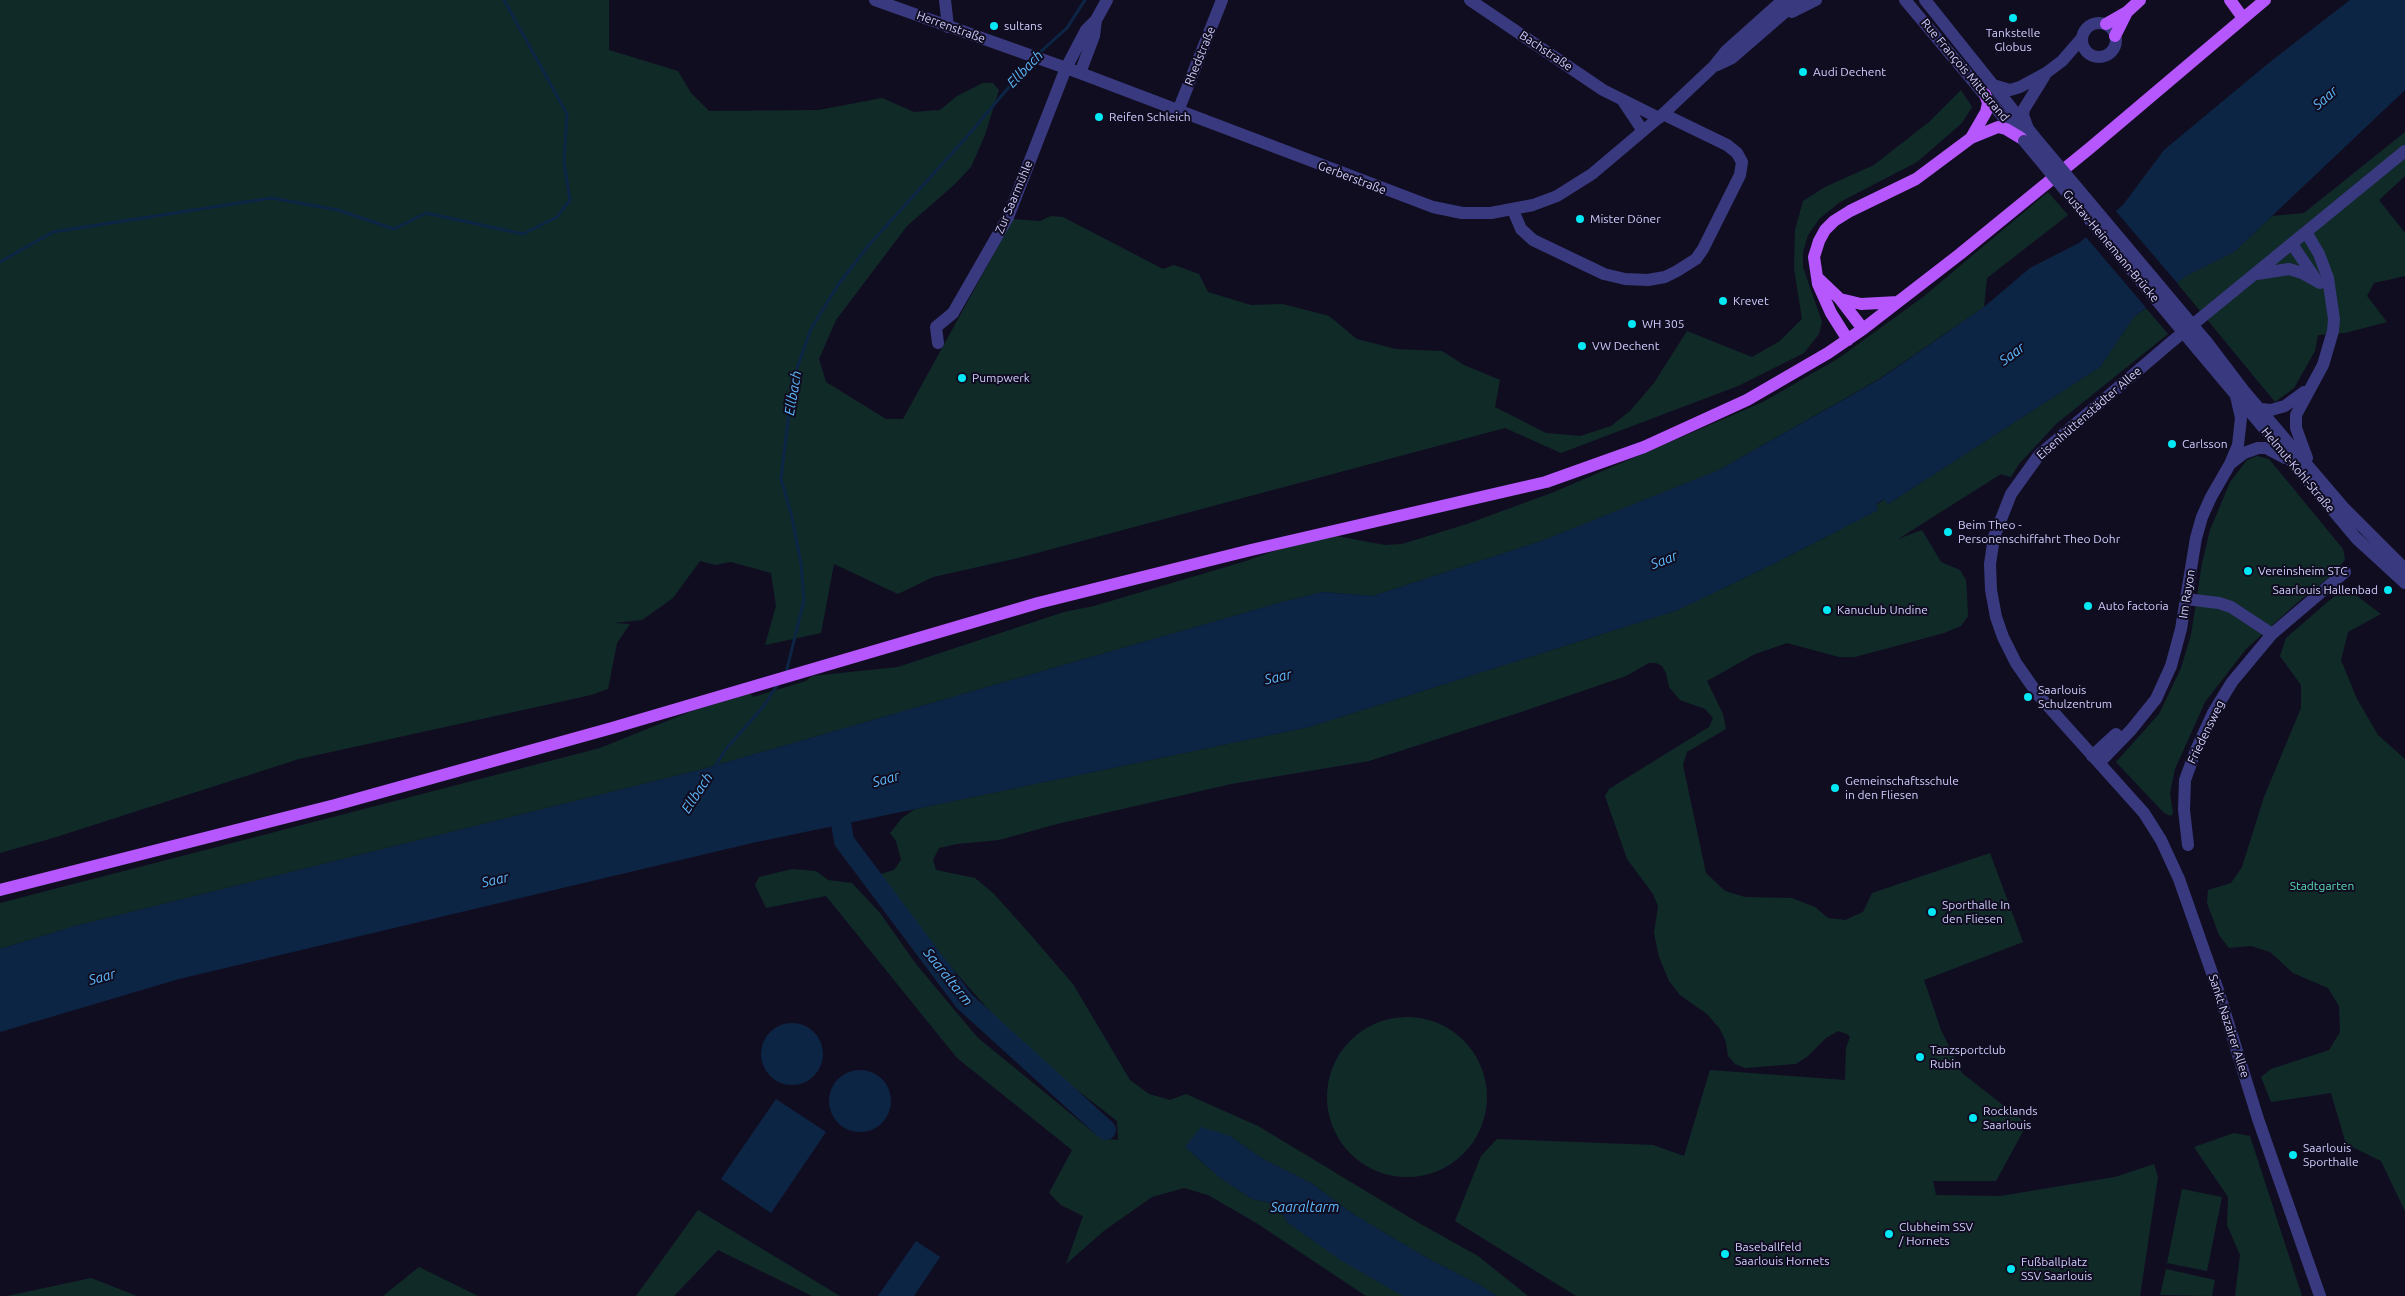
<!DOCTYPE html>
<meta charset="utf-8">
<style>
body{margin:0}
canvas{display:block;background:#100d21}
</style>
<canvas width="2405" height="1296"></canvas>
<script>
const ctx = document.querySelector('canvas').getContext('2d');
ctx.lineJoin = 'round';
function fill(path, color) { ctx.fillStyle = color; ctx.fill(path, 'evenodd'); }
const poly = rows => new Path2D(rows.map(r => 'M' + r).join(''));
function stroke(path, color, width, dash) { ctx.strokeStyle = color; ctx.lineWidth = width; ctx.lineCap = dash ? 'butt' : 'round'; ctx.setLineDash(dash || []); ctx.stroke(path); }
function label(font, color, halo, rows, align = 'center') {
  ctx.font = font + ' Ubuntu,sans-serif'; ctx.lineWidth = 4; ctx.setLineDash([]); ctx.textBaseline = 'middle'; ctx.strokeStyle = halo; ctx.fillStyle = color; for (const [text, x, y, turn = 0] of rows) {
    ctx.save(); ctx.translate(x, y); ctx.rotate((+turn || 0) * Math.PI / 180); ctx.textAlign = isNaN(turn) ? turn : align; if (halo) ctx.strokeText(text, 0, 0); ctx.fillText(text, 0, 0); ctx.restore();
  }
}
const green = poly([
 [0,0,609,0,609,50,678,71,691,93,709,111,819,110,882,98,914,112,940,110,957,96,983,83,993,83,999,90,985,135,971,167,955,184,907,226,836,320,819,359,826,382,886,419,903,419,1013,219,1040,221,1051,216,1063,217,1163,269,1174,265,1199,274,1208,292,1251,305,1283,304,1329,316,1357,339,1396,349,1442,351,1464,365,1500,380,1495,407,1546,433,1580,436,1611,426,1630,411,1654,383,1687,331,1752,357,1780,341,1802,319,1794,268,1795,230,1803,201,1825,187,1874,165,1929,122,1961,90,1972,107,1962,123,1917,162,1840,202,1820,218,1808,235,1803,252,1803,267,1822,322,1819,334,1804,353,1738,386,1561,453,1505,428,1018,558,933,577,898,594,834,564,821,633,765,645,776,606,771,573,731,562,715,565,700,561,673,598,642,620,614,623,630,624,617,643,608,689,591,695,299,759,53,838,0,853],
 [2405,132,2405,176,2379,200,2405,233,2405,276,2374,283,2367,296,2387,322,2345,333,2318,335,2315,351,2294,388,2275,402,2177,283,2186,276,2234,252,2272,216,2304,213],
 [2048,192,2068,215,1987,278,1984,307,1879,379,1719,470,1544,540,1373,596,1323,592,1282,602,703,769,75,926,0,949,0,903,600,748,692,711,750,693,753,697,806,681,812,676,898,667,1064,612,1094,606,1246,561,1305,540,1336,536,1385,545,1402,544,1467,524,1554,492,1763,402,1839,358,1923,297],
 [2146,308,2168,334,2056,424,2019,464,2011,477,2001,474,1898,539,1922,530,1941,562,1960,570,1966,580,1967,595,1968,616,1961,626,1944,633,1855,657,1839,657,1787,643,1755,654,1707,681,1723,714,1726,729,1687,752,1683,765,1706,873,1725,891,1745,897,1792,898,1815,907,1828,918,1845,920,1863,912,1872,893,1990,853,2023,942,1924,980,1941,1030,1962,1073,2027,1124,1996,1181,1933,1181,1936,1195,2000,1196,2115,1177,2154,1164,2158,1177,2140,1296,1576,1296,1455,1221,1481,1156,1497,1139,1653,1145,1684,1156,1710,1070,1845,1080,1846,1048,1850,1037,1847,1034,1838,1031,1826,1038,1808,1056,1796,1064,1745,1068,1735,1064,1728,1056,1726,1042,1720,1029,1707,1014,1680,995,1669,981,1659,957,1654,933,1658,906,1653,894,1627,859,1605,796,1609,789,1709,727,1713,718,1705,709,1680,700,1669,687,1666,673,1662,666,1656,663,1649,663,1626,676,1521,712,1369,761,1231,784,1057,824,999,840,957,844,939,848,933,860,936,870,975,878,994,894,1029,933,1073,984,1130,1080,1149,1094,1170,1100,1186,1094,1258,1126,1417,1222,1478,1256,1528,1296,1497,1296,1480,1285,1427,1258,1353,1214,1311,1183,1263,1159,1230,1136,1185,1147,1219,1177,1252,1199,1276,1204,1288,1223,1343,1261,1403,1296,1366,1296,1258,1224,1208,1195,1184,1188,1152,1197,1105,1230,1066,1264,1083,1216,1061,1205,1049,1193,1072,1150,957,1058,826,896,766,908,755,885,759,877,792,869,816,871,828,880,852,883,880,913,916,964,977,1037,1093,1132,1106,1139,1118,1140,1117,1121,1041,1062,1003,1026,950,966,889,887,881,874,894,870,901,860,896,841,890,833,902,818,915,809,1309,727,1678,610,1773,564,1878,510,1876,505,1885,499,1888,504,2100,367,2134,317],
 [2257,456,2269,459,2343,549,2345,560,2331,576,2298,602,2246,649,2205,702,2175,769,2170,793,2173,813,2171,816,2164,813,2116,762,2159,714,2181,668,2191,635,2202,563,2210,530,2230,482,2247,460],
 [2345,587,2381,614,2348,632,2341,660,2357,699,2378,735,2405,759,2405,1211,2381,1161,2346,1144,2331,1093,2271,1102,2261,1077,2271,1069,2329,1050,2340,1032,2339,1006,2328,988,2293,973,2270,952,2251,946,2229,948,2219,935,2207,903,2208,890,2231,883,2242,867,2264,797,2301,708,2301,685,2280,656,2286,638],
 '1327 1097a80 80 0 1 1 160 0a80 80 0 1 1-160 0Z',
 [2234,1133,2250,1136,2302,1296,2235,1296,2240,1255,2227,1225,2228,1197,2194,1147],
 [2182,1189,2222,1197,2207,1271,2167,1263],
 [698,1210,840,1296,812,1296,718,1250,674,1296,636,1296],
 [419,1267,478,1296,383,1296],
 [2166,1269,2215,1280,2212,1296,2160,1295],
 [91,1278,137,1296,7,1296]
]);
const water = poly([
 [2350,0,2405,0,2405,90,2234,252,2186,276,2134,317,2100,367,1888,504,1884,499,1876,504,1878,510,1773,564,1678,610,1309,727,752,843,179,979,0,1032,0,949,75,926,703,769,1282,602,1323,592,1373,596,1544,540,1719,470,1880,379,1984,307,2030,268,2079,243,2123,205,2164,150,2270,62],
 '761 1054a31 31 0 1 1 62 0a31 31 0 1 1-62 0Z',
 '829 1101a31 31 0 1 1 62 0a31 31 0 1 1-62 0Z',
 [776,1099,826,1132,771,1213,721,1179],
 [1201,1127,1230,1136,1263,1159,1311,1183,1353,1214,1427,1258,1480,1285,1497,1296,1403,1296,1342,1261,1288,1223,1276,1204,1252,1199,1219,1177,1185,1147],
 [916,1241,940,1257,914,1296,878,1296]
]);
const pier = poly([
 [2114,209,2179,285,2148,310,2084,235]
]);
const stream = poly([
 [1038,54,1067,28,1085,0],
 [0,262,53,232,271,198,338,210,394,229,426,213,523,234,557,217,570,200,564,162,567,114,504,0],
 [786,673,804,600,801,564,792,517,781,479,793,379,811,329,838,285,869,245,964,140,1032,60],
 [714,768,726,749,763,707,778,684]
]);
const river = poly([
 [837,798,844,841,964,1001,1106,1130]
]);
const minor = poly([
 [875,0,1080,73,1433,207,1462,213,1491,213,1533,205,1557,196,1592,174,1663,114,1714,66,1726,51,1783,0],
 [945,0,948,27],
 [1470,0,1603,90,1659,118],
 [1905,0,2019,136],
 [1925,0,2033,135],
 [1792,12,1816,0],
 '2082 40a17 17 0 1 1 34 0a17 17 0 1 1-34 0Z',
 [1717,65,1732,58,1799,0],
 [1080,73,1094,36,1096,20],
 [1993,85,2010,90,2020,87,2046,73,2062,61,2082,38],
 [1623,101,1643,131],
 [1178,111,1222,0],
 [2027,126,2023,115,2024,109,2045,75],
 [1513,210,1521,229,1533,240,1604,274,1625,279,1648,280,1665,277,1677,271,1696,259,1703,249,1740,175,1742,162,1737,153,1727,145,1663,114],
 [2306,232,2319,254,2328,278,2334,319,2333,331,2323,365,2296,415,2296,428,2307,458],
 [2292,244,2315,278],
 [2257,274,2289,269,2302,273,2320,283],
 [2206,341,2244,391,2343,507,2405,569],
 [938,343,936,327,953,313,1008,217,1066,68,1086,30,1096,20,1107,0],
 [2198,350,2356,538,2405,583],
 [2261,409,2271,410,2285,406,2304,392],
 [2230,464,2244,453,2258,448,2266,448,2285,458],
 [2186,599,2219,603,2231,607,2272,634],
 [2092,756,2116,734],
 [2099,763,2131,730,2156,699,2171,666,2181,629,2196,538,2202,517,2211,497,2230,464,2238,445,2241,418,2236,396],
 [2188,845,2184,810,2185,780,2196,750,2213,713,2232,682,2272,634,2345,572],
 [2320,1296,2258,1119,2219,993,2179,879,2161,840,2144,813,2039,696,2016,663,2003,637,1996,617,1991,590,1990,564,1994,537,2011,494,2039,455,2169,344,2405,151]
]);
const major = poly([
 [2230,0,2243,18],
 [2106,24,2127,12,2140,0],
 [2115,36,2127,12],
 [1971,138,1986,112,1988,103,1985,94],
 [1819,279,1840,299,1863,329],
 [1840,299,1861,304,1898,302],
 [1848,340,1831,313,1818,284,1814,257,1819,241,1825,230,1834,221,1850,211,1916,179,1971,138,1998,127,2006,129,2021,138],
 [0,890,335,805,612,728,1038,603,1251,550,1546,482,1644,447,1747,400,1828,353,1863,329,1960,254,2090,148,2265,0]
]);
const minorBridge = poly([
 [2033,135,2206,341],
 [2024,141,2198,350]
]);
const markers = [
 [2013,18,5,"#03e8f5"],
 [994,26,5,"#03e8f5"],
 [1803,72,5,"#03e8f5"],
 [1099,117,5,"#03e8f5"],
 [1580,219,5,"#03e8f5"],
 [1723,301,5,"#03e8f5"],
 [1632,324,5,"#03e8f5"],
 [1582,346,5,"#03e8f5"],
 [962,378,5,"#03e8f5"],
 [2172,444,5,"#03e8f5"],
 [1948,532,5,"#03e8f5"],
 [2248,571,5,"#03e8f5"],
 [2388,590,5,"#03e8f5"],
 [2088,606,5,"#03e8f5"],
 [1827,610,5,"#03e8f5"],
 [2028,697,5,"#03e8f5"],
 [1835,788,5,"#03e8f5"],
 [1932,912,5,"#03e8f5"],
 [1920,1057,5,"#03e8f5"],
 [1973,1118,5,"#03e8f5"],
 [2293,1155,5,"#03e8f5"],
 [1889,1234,5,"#03e8f5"],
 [1725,1254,5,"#03e8f5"],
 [2011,1269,5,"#03e8f5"]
];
const poiNames = [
 ["sultans",1004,26],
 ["Tankstelle",2013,33,"center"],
 ["Globus",2013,47,"center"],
 ["Audi Dechent",1813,72],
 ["Reifen Schleich",1109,117],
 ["Mister Döner",1590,219],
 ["Krevet",1733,301],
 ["WH 305",1642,324],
 ["VW Dechent",1592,346],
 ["Pumpwerk",972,378],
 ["Carlsson",2182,444],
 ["Beim Theo -",1958,525],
 ["Personenschiffahrt Theo Dohr",1958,539],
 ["Vereinsheim STC",2258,571],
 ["Saarlouis Hallenbad",2378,590,"right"],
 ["Auto factoria",2098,606],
 ["Kanuclub Undine",1837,610],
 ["Saarlouis",2038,690],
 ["Schulzentrum",2038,704],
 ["Gemeinschaftsschule",1845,781],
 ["in den Fliesen",1845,795],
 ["Sporthalle In",1942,905],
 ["den Fliesen",1942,919],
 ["Tanzsportclub",1930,1050],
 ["Rubin",1930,1064],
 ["Rocklands",1983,1111],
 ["Saarlouis",1983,1125],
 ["Saarlouis",2303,1148],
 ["Sporthalle",2303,1162],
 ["Clubheim SSV",1899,1227],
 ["/ Hornets",1899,1241],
 ["Baseballfeld",1735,1247],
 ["Saarlouis Hornets",1735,1261],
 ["Fußballplatz",2021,1262],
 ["SSV Saarlouis",2021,1276]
];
const streetNames = [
 ["Herrenstraße",951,27,20],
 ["Bachstraße",1546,51,34],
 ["Rhedstraße",1200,56,-68],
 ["Rue François Mitterrand",1965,70,50],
 ["Gerberstraße",1352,178,21],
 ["Zur Saarmühle",1014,197,-67],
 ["Gustav-Heinemann-Brücke",2111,246,50],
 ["Eisenhüttenstädter Allee",2089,413,-41],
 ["Helmut-Kohl-Straße",2298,470,50],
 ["Im Rayon",2187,594,-81],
 ["Friedensweg",2206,732,-64],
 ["Sankt Nazairer Allee",2229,1026,72]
];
const parkNames = [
 ["Stadtgarten",2322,886]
];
const waterNames = [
 ["Ellbach",1025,69,-46],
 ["Saar",2325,98,-41],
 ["Saar",2012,354,-37],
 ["Ellbach",793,393,-80],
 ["Saar",1664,560,-21],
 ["Saar",1278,677,-12],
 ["Saar",886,779,-16],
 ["Ellbach",697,793,-57],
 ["Saar",495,880,-13],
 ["Saar",102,977,-15],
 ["Saaraltarm",948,977,51],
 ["Saaraltarm",1305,1207]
];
fill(green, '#102a28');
fill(water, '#0d2545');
fill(pier, '#100d21');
stroke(stream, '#0d2545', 3);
stroke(river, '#0d2545', 20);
stroke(minor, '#39397f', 12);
stroke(major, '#b656fd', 12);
stroke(minorBridge, '#39397f', 12);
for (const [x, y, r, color] of markers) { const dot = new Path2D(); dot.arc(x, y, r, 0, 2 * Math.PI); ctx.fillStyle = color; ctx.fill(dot); stroke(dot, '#100d21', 2); }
label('12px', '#d0cdfe', '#100d21', poiNames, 'left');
label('12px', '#d0cdfe', '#100d21', streetNames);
label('12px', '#5addb6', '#100d21', parkNames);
label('italic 14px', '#5dbbfd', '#100d21', waterNames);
</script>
